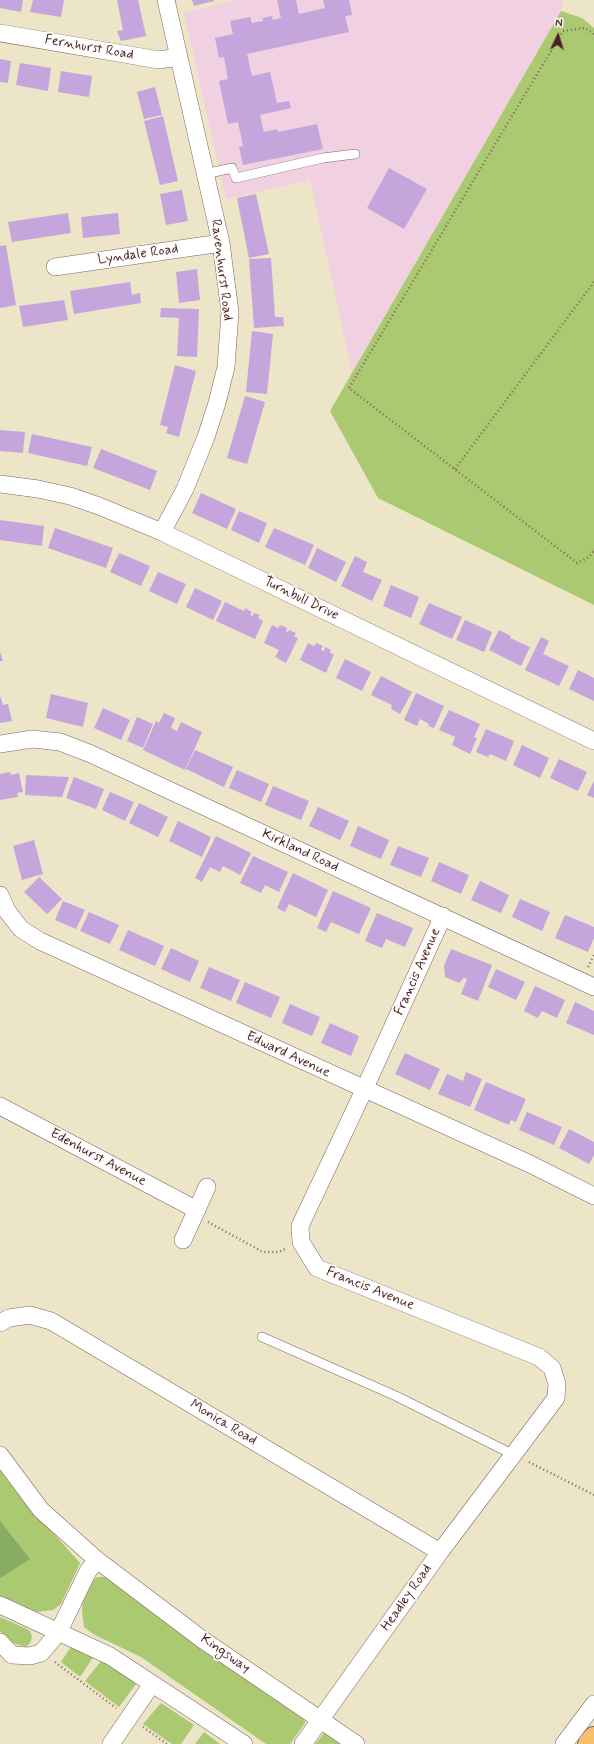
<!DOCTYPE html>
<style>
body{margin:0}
#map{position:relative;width:594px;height:1744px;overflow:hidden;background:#ece5c8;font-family:Mynerve,sans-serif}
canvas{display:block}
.north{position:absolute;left:538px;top:16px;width:40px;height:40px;-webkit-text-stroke:3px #fdfcf7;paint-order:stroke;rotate:4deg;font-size:11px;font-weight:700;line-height:16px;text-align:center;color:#4a1f2b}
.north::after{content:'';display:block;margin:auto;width:14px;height:18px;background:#4a1f2b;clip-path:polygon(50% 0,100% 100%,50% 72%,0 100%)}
</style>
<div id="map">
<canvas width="594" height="1744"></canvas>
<div class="north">N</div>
</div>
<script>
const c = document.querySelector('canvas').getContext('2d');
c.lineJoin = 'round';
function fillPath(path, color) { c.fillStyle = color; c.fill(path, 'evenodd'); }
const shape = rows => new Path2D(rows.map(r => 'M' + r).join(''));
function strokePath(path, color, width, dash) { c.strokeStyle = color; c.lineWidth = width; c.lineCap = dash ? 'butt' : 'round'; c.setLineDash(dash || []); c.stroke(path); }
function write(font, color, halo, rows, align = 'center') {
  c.font = font + ' Mynerve,sans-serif'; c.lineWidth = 3.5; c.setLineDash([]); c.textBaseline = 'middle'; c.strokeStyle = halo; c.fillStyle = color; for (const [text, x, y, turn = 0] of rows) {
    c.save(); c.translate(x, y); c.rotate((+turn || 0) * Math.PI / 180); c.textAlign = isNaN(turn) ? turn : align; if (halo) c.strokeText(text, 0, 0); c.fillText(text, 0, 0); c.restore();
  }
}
const built = shape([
 [237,0,564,0,561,11,352,372,310,180,226,199,184,13]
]);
const green = shape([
 [561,11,582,18,594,28,594,605,378,498,330,411],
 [0,1468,22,1498,80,1563,61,1604,53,1610,36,1612,0,1597],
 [98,1577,107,1577,305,1718,305,1723,290,1744,266,1744,141,1657,93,1634,84,1627,82,1611,83,1595,90,1581],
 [0,1617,25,1628,30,1631,32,1637,30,1643,26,1647,13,1643,0,1631],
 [71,1647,94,1656,80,1677,61,1662],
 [101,1661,119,1671,136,1684,119,1707,85,1681],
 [161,1703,194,1725,181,1744,172,1744,143,1724],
 [204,1732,220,1744,195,1744],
 [324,1733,328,1733,344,1744,315,1744]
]);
const forest = shape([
 [0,1521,30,1559,0,1578]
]);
const building = shape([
 [0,0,23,0,21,12,0,8],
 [33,0,64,0,61,17,30,12],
 [117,0,138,0,146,36,121,41,117,31,123,30],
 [192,0,214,0,214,1,194,6],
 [277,0,296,0,299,14,325,8,323,0,349,0,352,15,345,16,349,32,247,54,252,76,270,72,277,103,289,101,291,108,260,115,264,132,277,129,278,132,317,124,323,149,243,165,239,147,243,146,238,122,228,124,219,81,228,79,224,57,219,58,215,38,233,34,230,21,250,17,252,23,263,21,263,18,272,16,273,20,281,18],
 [0,59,11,61,8,83,0,82],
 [20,63,51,68,48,91,16,85],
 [61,71,92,76,89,97,58,92],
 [155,87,162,115,144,119,137,92],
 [163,116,178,181,160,185,144,121],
 [389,168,427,189,404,229,367,208],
 [182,190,188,221,166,225,160,194],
 [256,194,269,254,249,258,237,198],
 [68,213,71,233,12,242,8,222],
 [118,213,120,234,83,238,81,217],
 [6,245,16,305,0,308,0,246],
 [271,258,275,317,283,317,284,326,254,328,249,259],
 [197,269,200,300,179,303,176,272],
 [130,282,132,295,140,293,141,303,74,314,70,291],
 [64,300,68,320,23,327,19,306],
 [161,308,199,309,197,357,177,356,179,318,160,317],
 [252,331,273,334,267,394,246,392],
 [175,365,196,371,179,437,166,433,168,427,160,425],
 [245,396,265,402,247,464,227,458],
 [0,430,25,432,23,453,0,451],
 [32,434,92,447,87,466,28,453],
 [101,449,157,471,150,490,93,468],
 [201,493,236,509,227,529,192,513],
 [239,511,267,523,259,543,231,530],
 [0,520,44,526,42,546,0,540],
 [55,528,113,548,106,568,48,548],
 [274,528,314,545,305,565,265,547],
 [317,548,346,562,336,582,308,568],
 [119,553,150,566,141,586,110,572],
 [355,556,367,562,363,572,382,580,372,601,341,586],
 [158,572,186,584,177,604,149,591],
 [391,585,419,597,411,618,383,606],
 [195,588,222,601,213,620,186,607],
 [225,602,244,611,245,608,252,612,250,615,253,616,254,613,260,615,258,618,263,621,255,639,216,621],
 [429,603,462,617,452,639,419,624],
 [465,620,492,632,484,652,456,640],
 [272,625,278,628,280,625,287,628,286,631,288,633,289,630,296,633,294,636,298,638,286,663,275,657,279,650,264,643],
 [499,630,511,636,510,638,530,647,521,666,489,650],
 [541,637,549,641,543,654,569,666,559,686,525,670],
 [308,643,314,646,316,643,323,646,321,650,324,651,325,647,331,650,330,653,334,654,326,673,300,660],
 [0,652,3,661,0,661],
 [345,659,371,672,362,691,336,678],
 [578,670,594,678,594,701,569,689],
 [381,676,412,692,400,714,391,709,392,705,371,695],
 [416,693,444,706,434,728,428,726,429,724,420,719,417,726,404,720],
 [51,694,88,703,83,727,46,718],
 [0,696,3,705,8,704,12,721,0,723],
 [103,708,130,720,121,740,94,728],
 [449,710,480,724,474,737,477,738,470,754,452,745,455,737,439,730],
 [164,713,175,718,171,728,177,731,181,722,202,732,185,770,143,750,156,721,159,723],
 [137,717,153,724,143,748,127,741],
 [486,729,514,741,506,761,490,754,488,757,476,752],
 [522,745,549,758,540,778,513,765],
 [195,750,233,767,224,787,186,769],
 [559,759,587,772,578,791,550,778],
 [237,770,269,784,261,802,229,788],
 [10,772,11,775,19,773,23,792,17,793,18,797,0,800,0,774],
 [26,775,69,777,62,797,25,795],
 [74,777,104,789,96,809,66,798],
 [594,781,594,798,587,795],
 [273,786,309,801,301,820,265,805],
 [110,792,134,802,125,821,102,810],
 [139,803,168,817,158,837,129,823],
 [318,807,349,821,340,840,309,826],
 [178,821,211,837,202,857,169,841],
 [358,826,389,840,381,859,350,846],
 [216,836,251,853,240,875,223,866,220,872,210,867,202,882,195,878],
 [34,840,43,874,22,880,13,846],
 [398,846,429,858,421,877,390,865],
 [253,856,288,872,279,892,265,885,261,893,240,883],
 [439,862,469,875,461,894,431,881],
 [293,873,328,890,316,917,289,904,285,912,277,908],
 [39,877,62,899,47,914,24,892],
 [480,881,509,895,501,913,471,900],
 [333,891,371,908,359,934,331,922,326,932,317,928],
 [520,899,550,912,542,931,512,917],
 [63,901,85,910,76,929,55,920],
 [89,912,119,925,110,944,80,931],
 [377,913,413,928,405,947,386,939,382,948,365,941],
 [565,915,594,927,594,938,588,952,555,938],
 [128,930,164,946,155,966,119,950],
 [171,948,199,961,190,982,161,969],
 [451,949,492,965,478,1001,461,994,467,979,464,978,459,983,445,977,444,966],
 [209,967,240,980,231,1001,200,988],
 [496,969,525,982,516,1000,488,987],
 [245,982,280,997,271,1018,236,1003],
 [535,986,565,1000,557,1018,542,1011,538,1018,524,1011],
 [575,1002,594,1011,594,1035,566,1023],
 [290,1004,320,1017,312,1036,282,1023],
 [330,1023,359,1036,351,1056,321,1043],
 [405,1053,440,1069,430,1090,395,1074],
 [466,1072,482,1079,470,1107,438,1094,447,1074,463,1081],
 [486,1082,526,1099,516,1122,511,1120,509,1125,474,1110],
 [527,1112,562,1127,554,1145,519,1130],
 [569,1129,594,1142,594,1155,589,1164,559,1148]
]);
const path = shape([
 [594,34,585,28,563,31,349,388,577,563,589,557,594,550],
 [455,469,594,282],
 [588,967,594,955],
 [208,1222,263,1252,279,1252,287,1248],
 [529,1462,594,1495],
 [55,1662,116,1708],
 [143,1727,167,1744]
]);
const service = shape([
 [205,174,232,168,236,178,323,158,355,154],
 [262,1337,396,1396,512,1454]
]);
const minor = shape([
 [0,33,159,60,179,57],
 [55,267,221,243],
 [0,484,38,489,70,496,99,506,162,532,594,741],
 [162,532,185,489,206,437,217,403,226,367,230,312,221,243,166,0],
 [0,744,32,739,60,742,91,754,594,987],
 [0,895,7,911,21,929,40,941,530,1164,594,1196],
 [0,1106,197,1210],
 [183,1240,207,1187],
 [0,1323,9,1318,30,1315,51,1321,440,1552],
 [0,1455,41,1510,97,1560,203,1640,356,1744],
 [0,1605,110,1656,244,1744],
 [0,1642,12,1655,30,1656,41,1653,58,1633,88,1571,97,1560],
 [111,1744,152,1684],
 [303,1744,440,1552,556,1398,557,1384,552,1368,539,1357,317,1268,301,1242,300,1226,364,1090,443,916],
 [564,1744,594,1704]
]);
const primary = shape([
 [589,1744,594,1738]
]);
const streetNames = [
 ["Fernhurst Road",89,48,10],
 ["Lyndale Road",138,255,-8],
 ["Ravenhurst Road",221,270,83],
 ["Turnbull Drive",301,599,26],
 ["Kirkland Road",300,851,25],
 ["Francis Avenue",418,972,-66],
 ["Edward Avenue",288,1055,25],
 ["Edenhurst Avenue",98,1158,28],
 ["Francis Avenue",370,1289,22],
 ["Monica Road",223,1423,31],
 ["Headley Road",407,1598,-55],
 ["Kingsway",225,1654,35]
];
fillPath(built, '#f1d0e2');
fillPath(green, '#abc970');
fillPath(forest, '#88ad62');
fillPath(building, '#c4a6dd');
strokePath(service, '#836462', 10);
strokePath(minor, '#836462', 18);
strokePath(primary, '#836462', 24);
strokePath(path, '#836462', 2.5, [1, 3]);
strokePath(service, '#fff', 9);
strokePath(minor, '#fff', 17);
strokePath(primary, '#f7c06c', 22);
write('14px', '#4a1f2b', '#fdfcf7', streetNames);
</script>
